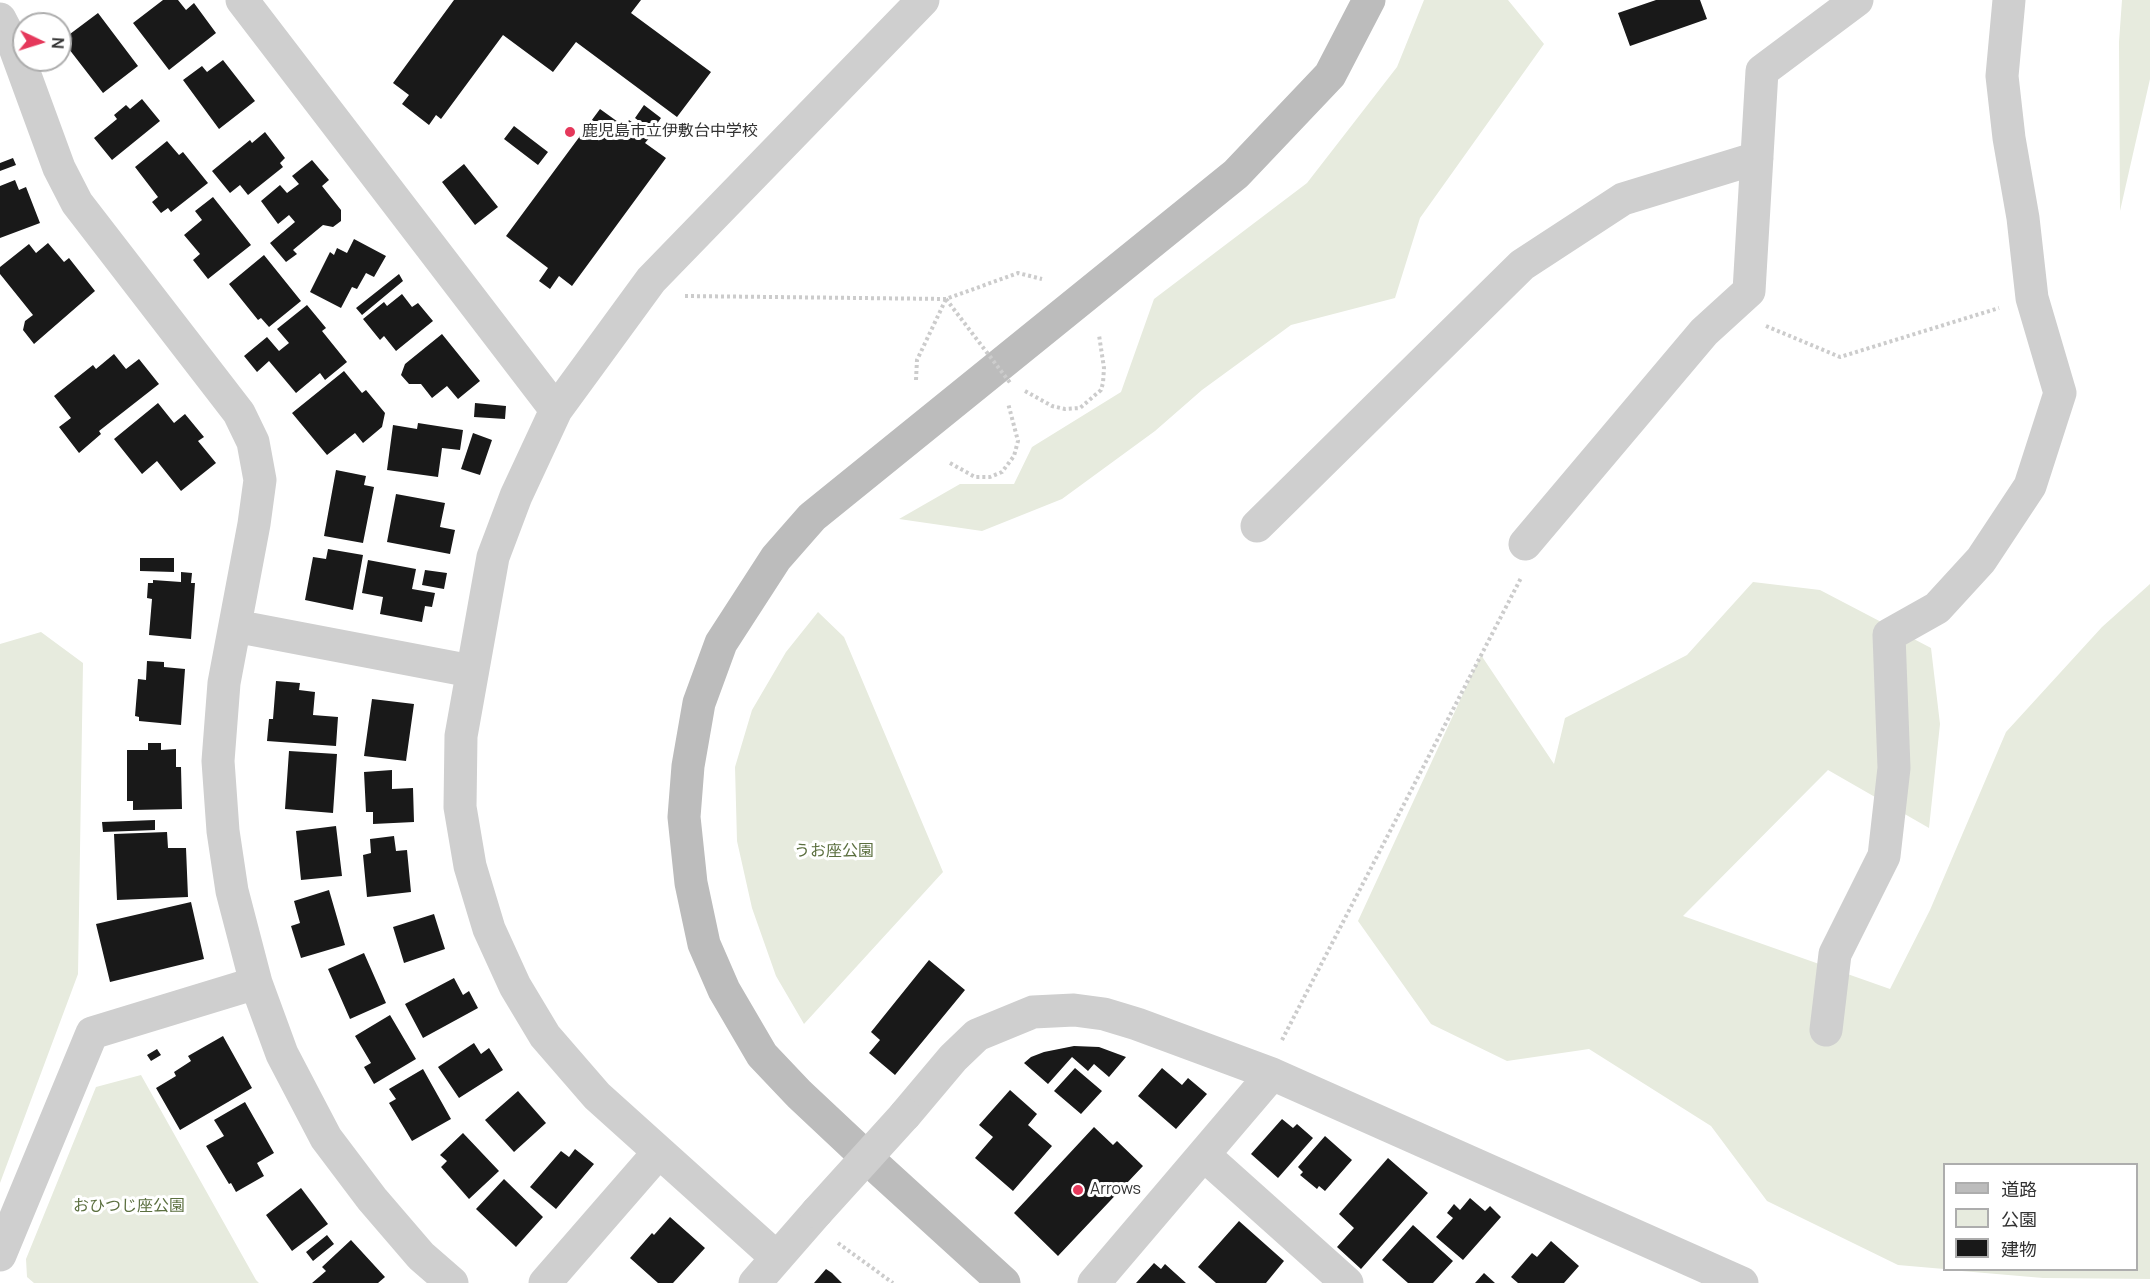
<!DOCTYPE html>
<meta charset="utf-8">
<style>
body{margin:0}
#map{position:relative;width:2150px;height:1283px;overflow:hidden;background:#fff;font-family:Manrope,"Noto Sans JP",sans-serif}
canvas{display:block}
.legend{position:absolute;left:1943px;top:1163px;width:195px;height:108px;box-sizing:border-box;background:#fff;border:2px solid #adadad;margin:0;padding:8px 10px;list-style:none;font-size:18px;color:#323232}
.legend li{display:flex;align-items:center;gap:12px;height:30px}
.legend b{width:30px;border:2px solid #adadad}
.north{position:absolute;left:12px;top:12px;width:60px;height:60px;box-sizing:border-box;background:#fff;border:2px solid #adadad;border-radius:50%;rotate:94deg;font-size:16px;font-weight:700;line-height:24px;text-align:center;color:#323232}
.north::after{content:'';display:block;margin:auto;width:21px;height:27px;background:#e5385b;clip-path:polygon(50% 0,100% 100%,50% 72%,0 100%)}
</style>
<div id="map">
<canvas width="2150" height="1283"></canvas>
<ul class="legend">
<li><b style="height:8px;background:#bcbcbc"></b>道路</li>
<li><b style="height:16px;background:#e7ebde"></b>公園</li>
<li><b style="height:16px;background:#191919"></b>建物</li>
</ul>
<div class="north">N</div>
</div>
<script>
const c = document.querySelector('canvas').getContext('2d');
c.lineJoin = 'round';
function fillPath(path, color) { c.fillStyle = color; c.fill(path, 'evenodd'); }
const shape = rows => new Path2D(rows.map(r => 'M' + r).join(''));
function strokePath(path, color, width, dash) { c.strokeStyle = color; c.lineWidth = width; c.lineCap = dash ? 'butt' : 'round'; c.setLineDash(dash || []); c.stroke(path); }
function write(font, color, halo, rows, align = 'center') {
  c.font = font + ' Manrope,"Noto Sans JP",sans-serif'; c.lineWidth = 6; c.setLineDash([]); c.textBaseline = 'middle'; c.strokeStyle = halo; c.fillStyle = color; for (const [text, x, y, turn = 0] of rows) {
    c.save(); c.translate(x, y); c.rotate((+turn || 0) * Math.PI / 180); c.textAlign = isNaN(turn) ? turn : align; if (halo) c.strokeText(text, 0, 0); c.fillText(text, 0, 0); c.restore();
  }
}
const green = shape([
 [1424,0,1508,0,1544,44,1420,218,1395,298,1291,325,1202,390,1155,431,1062,499,982,531,899,519,960,484,1014,484,1032,447,1121,392,1154,299,1307,183,1397,67],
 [2122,0,2150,0,2150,79,2120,211,2119,42],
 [1753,582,1820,590,1931,648,1940,724,1929,828,1828,770,1683,916,1890,989,1930,910,2006,732,2102,627,2150,584,2150,1279,2043,1278,1950,1270,2136,1270,2136,1164,1944,1164,1944,1269,1898,1265,1767,1201,1711,1126,1589,1049,1507,1061,1431,1024,1358,921,1481,655,1554,764,1565,718,1687,655],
 [818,612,844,637,943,872,804,1024,776,976,752,908,737,841,735,767,752,710,786,652],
 [41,632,83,663,78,974,0,1183,0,644],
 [141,1075,256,1280,259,1283,34,1283,27,1277,26,1259,96,1087]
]);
const building = shape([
 [163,0,178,0,186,10,194,3,216,33,169,70,133,23],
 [454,0,641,0,631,13,711,72,677,117,576,42,553,72,503,35,441,119,436,115,429,125,402,104,409,95,393,83],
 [1656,0,1700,0,1707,19,1630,46,1618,13],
 [98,13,138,66,103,93,62,40],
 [223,60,255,101,219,129,183,80,202,66,207,72],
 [142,99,160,121,112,160,94,138,117,119,114,115,126,105,130,109],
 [644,105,661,118,652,131,635,118],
 [600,109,625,127,629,120,651,136,645,143,666,158,572,286,559,276,550,289,539,281,548,268,506,236],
 [514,126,548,152,538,165,504,139],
 [265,132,285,158,280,163,283,167,248,195,240,185,230,193,212,171,250,140,252,143],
 [167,141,179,155,183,152,208,183,171,212,168,208,161,213,152,202,158,197,135,167],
 [13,158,16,165,0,171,0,163],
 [312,160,329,180,322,186,341,210,341,221,333,227,323,225,293,250,297,254,286,262,270,243,295,222,289,215,278,224,261,201,280,185,287,193,299,184,292,176],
 [464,164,498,207,475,225,442,182],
 [15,180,19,190,26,187,40,223,0,238,0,186],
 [213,197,251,245,208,279,193,260,200,254,184,235,202,220,195,211],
 [354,239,386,256,374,277,366,273,357,289,352,287,341,308,310,292,330,252,334,255,337,248,347,253],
 [48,243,64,262,69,258,95,291,34,344,23,330,25,321,33,315,0,274,0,267,29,244,36,253],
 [264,255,301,301,269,327,261,318,258,320,229,284],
 [399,274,403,281,362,315,356,308],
 [402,294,412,307,418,303,433,321,396,351,384,336,380,340,363,319,384,302,387,306],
 [307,305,326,328,322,331,347,362,325,380,320,373,296,393,269,361,257,372,244,356,267,337,279,351,289,343,277,329],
 [442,334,480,381,458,399,447,386,432,398,421,384,409,384,401,375,405,364],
 [114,354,126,369,139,359,159,384,99,431,101,434,79,453,59,427,71,418,54,396,93,365,96,369],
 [344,371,362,393,366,390,385,413,382,427,363,443,355,433,327,455,292,413],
 [158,403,174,423,185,414,204,437,198,441,216,463,181,491,157,461,142,474,114,439],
 [475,403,506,406,505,419,474,417],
 [418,423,463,430,460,450,442,448,438,477,387,470,393,425,417,429],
 [473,433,492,440,480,475,461,469],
 [336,470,366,476,364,485,374,487,363,543,324,536],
 [396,494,445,503,440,527,455,530,450,554,387,542],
 [328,549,363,555,353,610,305,600,313,557,326,559],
 [140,558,174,558,174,572,140,571],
 [368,560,416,569,412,589,435,593,432,607,425,606,422,622,380,614,383,597,362,593],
 [425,570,447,573,444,589,422,585],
 [181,572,192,573,191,583,195,583,191,639,149,635,152,599,147,598,148,583,153,583,153,580,181,582],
 [147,661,164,662,164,667,185,669,181,725,139,721,139,717,135,716,138,679,146,680],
 [276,681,300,683,299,690,315,692,313,715,338,717,336,746,267,741,269,719,273,719],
 [372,699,414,704,406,761,364,756],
 [148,743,161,743,161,750,176,749,176,767,181,767,182,809,133,810,133,801,127,801,127,750,148,750],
 [289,751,337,754,333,813,285,809],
 [392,770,392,789,413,788,414,822,373,824,373,812,366,812,364,772],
 [155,820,155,830,103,832,102,822],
 [336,826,342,876,301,880,296,831],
 [167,832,168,848,186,848,188,897,117,900,114,834],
 [394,836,396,851,407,850,411,892,367,897,363,855,371,853,370,839],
 [329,890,345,945,301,958,291,926,300,923,294,901],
 [191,902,204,959,110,982,96,924],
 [434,914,445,949,404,963,393,927],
 [364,953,386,1003,350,1019,328,969],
 [929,960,965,990,895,1075,869,1053,880,1040,871,1032],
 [454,978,463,995,469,991,478,1008,423,1038,405,1004],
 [390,1015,416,1059,374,1084,364,1067,371,1063,355,1036],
 [223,1036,252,1088,180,1130,156,1088,176,1076,174,1072,191,1061,188,1056],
 [474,1043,481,1054,489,1048,503,1070,459,1098,438,1067],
 [1074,1046,1099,1047,1126,1057,1109,1077,1094,1064,1088,1071,1072,1057,1048,1084,1024,1063,1031,1057,1044,1052],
 [157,1049,161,1055,151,1061,147,1055],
 [1075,1068,1102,1091,1081,1114,1054,1091],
 [1162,1068,1182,1085,1188,1078,1207,1094,1176,1129,1138,1096],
 [423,1069,451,1119,412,1141,389,1103,396,1099,389,1089],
 [1010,1090,1037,1114,1028,1125,1052,1146,1013,1191,975,1158,993,1137,979,1125],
 [518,1091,546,1123,514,1152,485,1120],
 [245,1102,274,1153,257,1163,264,1176,236,1192,231,1183,229,1184,206,1146,224,1136,214,1120],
 [1282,1119,1293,1128,1297,1124,1313,1138,1278,1178,1251,1154],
 [1094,1127,1113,1145,1117,1141,1143,1166,1058,1256,1014,1213],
 [463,1133,499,1171,469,1199,441,1167,447,1161,440,1155],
 [1325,1136,1352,1160,1325,1191,1319,1186,1317,1189,1300,1175,1303,1172,1298,1167],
 [575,1149,594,1164,556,1209,530,1187,561,1151,569,1157],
 [1388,1158,1428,1193,1361,1269,1337,1247,1354,1228,1339,1214],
 [504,1179,543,1217,516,1247,476,1209],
 [301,1188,328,1224,292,1251,266,1215],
 [1470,1198,1485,1211,1490,1206,1501,1217,1463,1260,1436,1237,1453,1218,1447,1213,1454,1204,1460,1210],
 [670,1217,705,1248,673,1283,658,1283,630,1258,652,1233,654,1235],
 [1239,1221,1284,1261,1266,1283,1216,1283,1198,1267],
 [1413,1225,1453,1261,1433,1283,1408,1283,1382,1260],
 [327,1235,334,1244,313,1261,306,1252],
 [351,1240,385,1277,378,1283,312,1283,326,1271,322,1267],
 [1551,1241,1579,1266,1564,1283,1518,1283,1511,1277,1532,1253,1537,1257],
 [1154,1263,1161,1269,1165,1264,1186,1283,1136,1283],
 [826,1269,832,1273,842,1283,814,1283],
 [1484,1273,1495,1283,1475,1283]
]);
const path = shape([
 [685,296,946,299,1018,273,1042,279],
 [1766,326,1840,357,1999,308],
 [916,380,917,360,946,299],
 [1025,391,1052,406,1065,409,1080,408,1101,390,1103,383,1104,368,1099,335],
 [950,463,975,477,990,477,1002,472,1014,456,1018,441,1008,403],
 [1282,1040,1521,578],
 [838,1243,893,1283]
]);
const street = shape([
 [242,0,556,410],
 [0,19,15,48,59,168,77,203,239,413,253,442,260,480,254,524,224,683,218,761,223,831,232,891,256,983,282,1054,326,1138,372,1199,421,1256,452,1283],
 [1257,526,1522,265,1623,199,1757,158],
 [1525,544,1704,332,1749,291,1762,71,1857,0],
 [235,626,471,671],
 [1826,1030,1835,954,1884,856,1894,768,1889,635,1937,608,1981,560,2030,486,2060,393,2032,298,2023,218,2009,138,2002,76,2009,0],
 [905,1115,953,1058,977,1035,1033,1012,1074,1010,1104,1014,1137,1024,1272,1074,1742,1283],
 [1204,1155,1347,1283],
 [0,1255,92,1033,256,983],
 [777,1258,597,1096,545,1036,515,986,489,929,470,866,460,807,461,736,493,557,516,496,556,410,651,280,923,0],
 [545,1283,659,1152],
 [755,1283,817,1212],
 [1094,1283,1272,1074]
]);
const secondary = shape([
 [1004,1283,880,1170,799,1094,762,1055,724,990,704,944,691,883,684,817,688,766,699,703,721,643,776,558,812,517,1236,174,1330,75,1369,0]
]);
const pathBridge = shape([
 [946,299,1011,384]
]);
const streetBridge = shape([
 [817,1212,905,1115]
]);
const markers = [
 [570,132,6,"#e5385b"],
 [1078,1190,6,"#e5385b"]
];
const poiNames = [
 ["鹿児島市立伊敷台中学校",582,132],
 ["Arrows",1090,1190]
];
const parkNames = [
 ["うお座公園",834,852],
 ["おひつじ座公園",129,1207]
];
fillPath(green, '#e7ebde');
fillPath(building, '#191919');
strokePath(path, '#ccc', 4, [3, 3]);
strokePath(street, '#cfcfcf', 33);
strokePath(secondary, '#bcbcbc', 33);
strokePath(pathBridge, '#ccc', 4, [3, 3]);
strokePath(streetBridge, '#cfcfcf', 33);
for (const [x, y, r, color] of markers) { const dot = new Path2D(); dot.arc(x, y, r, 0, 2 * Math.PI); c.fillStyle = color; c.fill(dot); strokePath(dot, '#fff', 2); }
write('16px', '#323232', '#fff', poiNames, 'left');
write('16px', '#5b6f3f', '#fff', parkNames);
</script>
